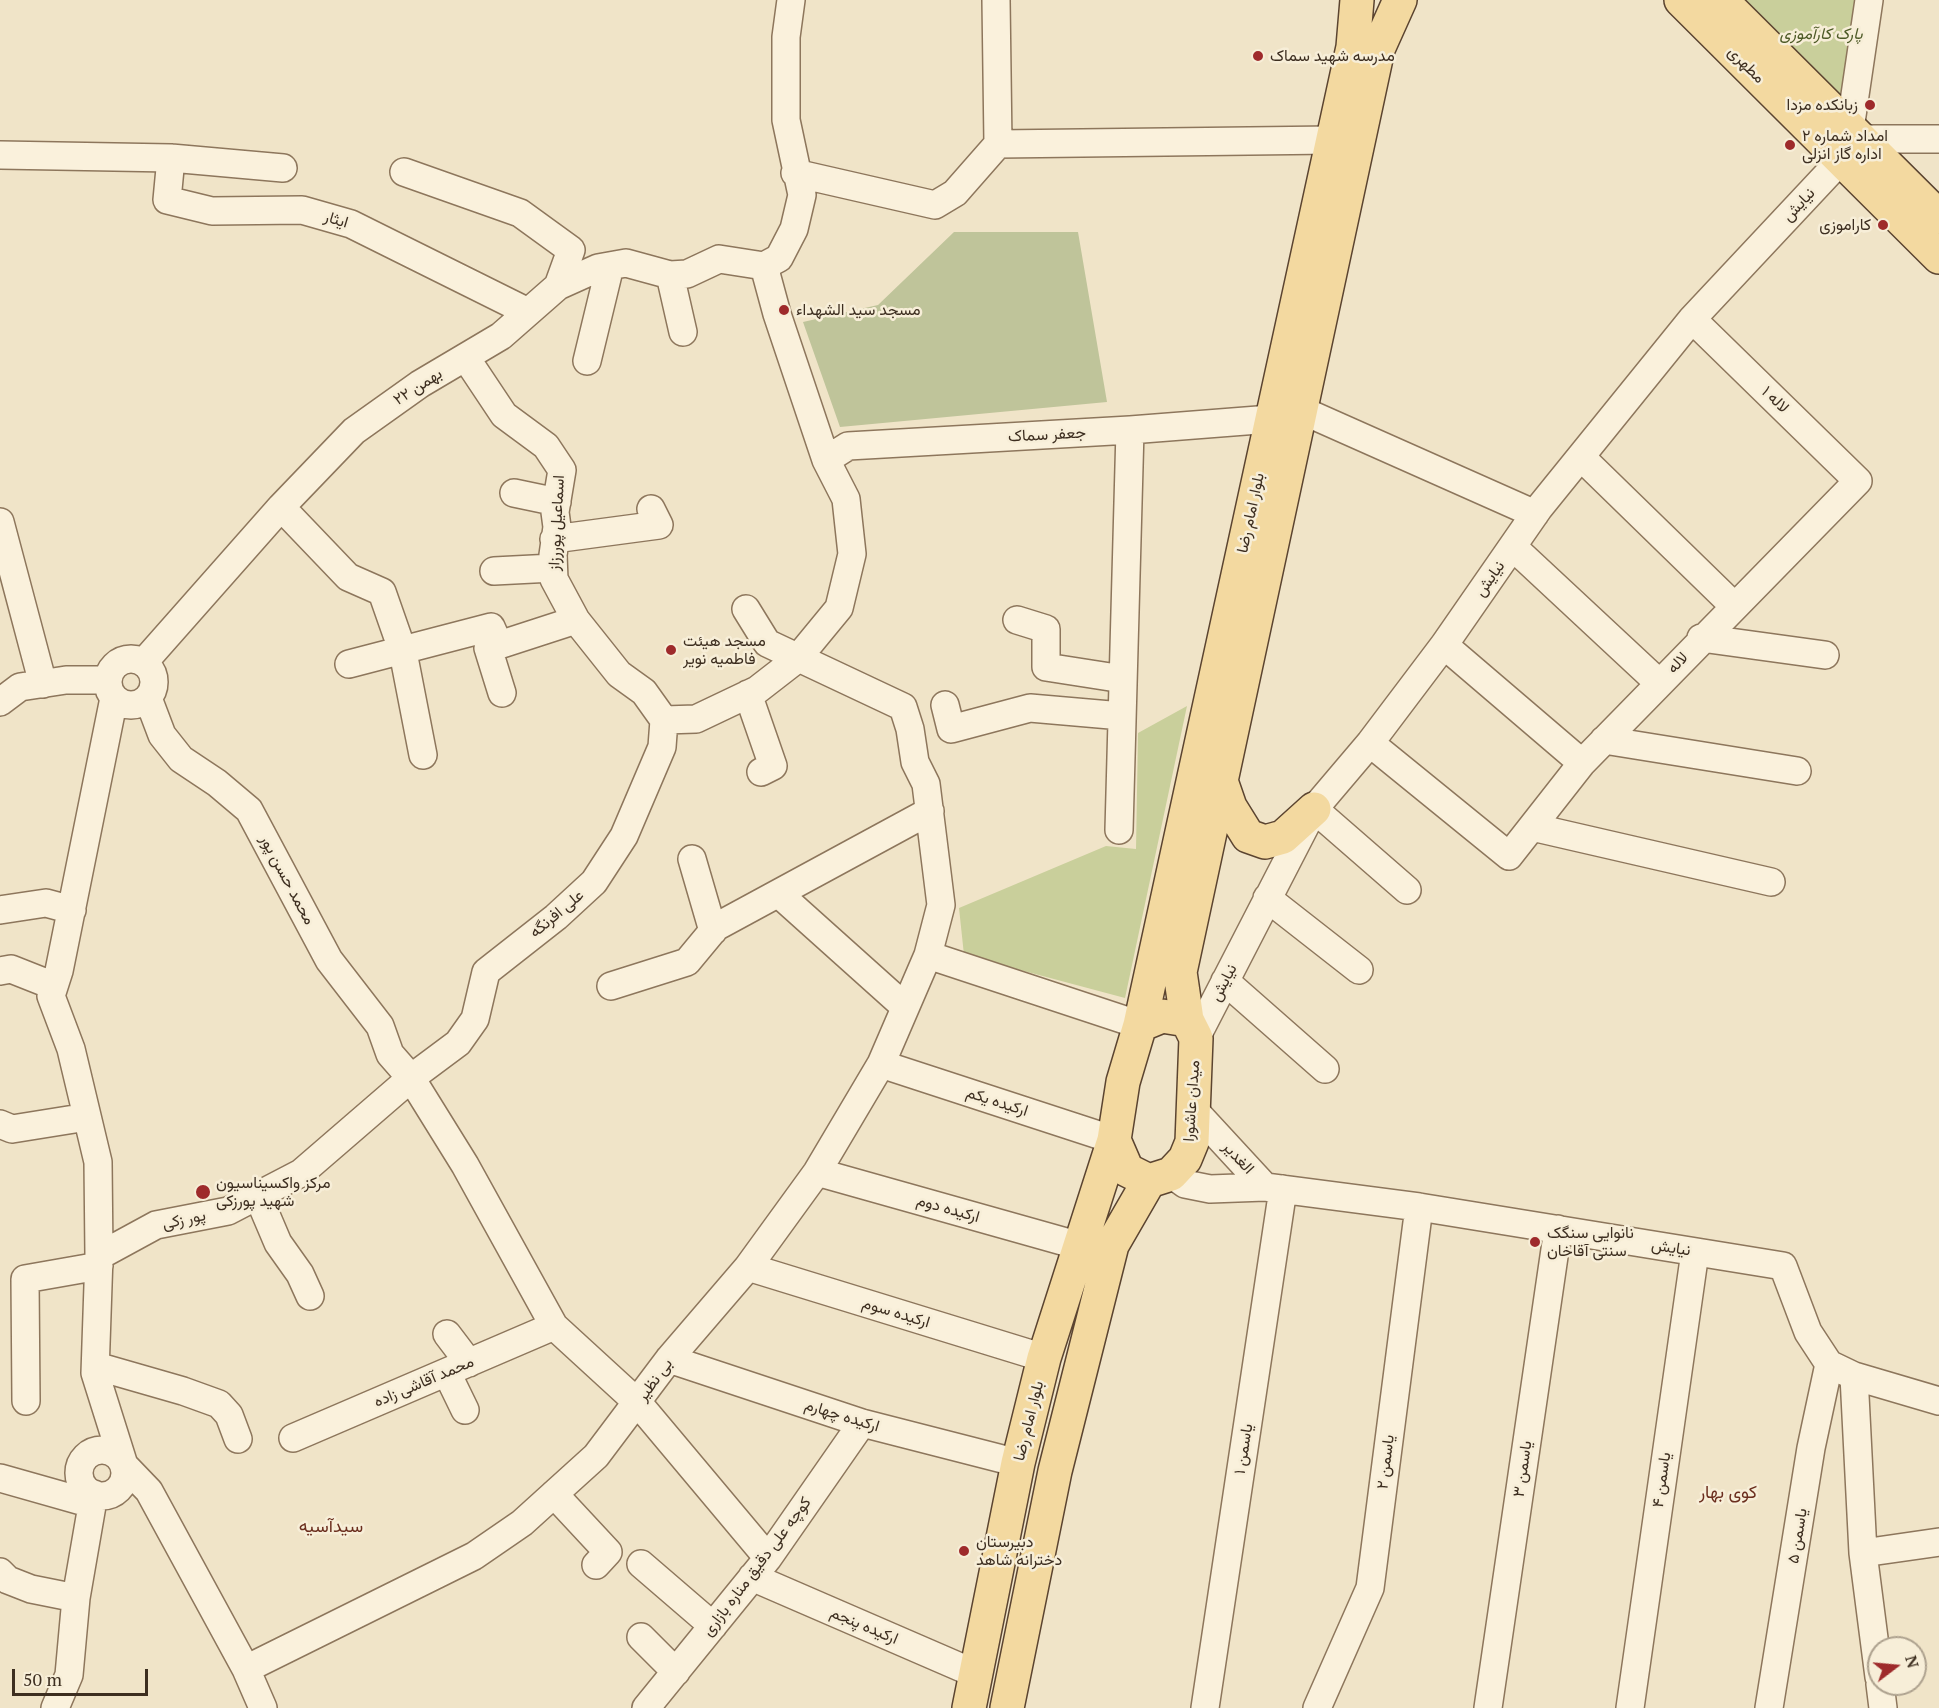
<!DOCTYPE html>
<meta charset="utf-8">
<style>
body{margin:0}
#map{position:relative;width:1939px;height:1708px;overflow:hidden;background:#f0e4c8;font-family:"PT Serif",serif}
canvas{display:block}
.north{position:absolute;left:1867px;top:1636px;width:60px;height:60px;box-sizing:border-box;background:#f7eed8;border:2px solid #ada18e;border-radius:50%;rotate:74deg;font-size:16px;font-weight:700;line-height:24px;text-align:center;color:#3d2e20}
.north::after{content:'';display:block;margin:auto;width:21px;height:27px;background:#9e2a2b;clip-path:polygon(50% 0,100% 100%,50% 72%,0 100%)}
.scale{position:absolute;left:12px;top:1669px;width:136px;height:27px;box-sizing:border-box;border:3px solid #3d2e20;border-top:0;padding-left:8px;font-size:18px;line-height:21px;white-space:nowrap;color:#3d2e20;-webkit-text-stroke:4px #f7eed8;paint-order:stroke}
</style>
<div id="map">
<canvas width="1939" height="1708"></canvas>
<div class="north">N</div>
<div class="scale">50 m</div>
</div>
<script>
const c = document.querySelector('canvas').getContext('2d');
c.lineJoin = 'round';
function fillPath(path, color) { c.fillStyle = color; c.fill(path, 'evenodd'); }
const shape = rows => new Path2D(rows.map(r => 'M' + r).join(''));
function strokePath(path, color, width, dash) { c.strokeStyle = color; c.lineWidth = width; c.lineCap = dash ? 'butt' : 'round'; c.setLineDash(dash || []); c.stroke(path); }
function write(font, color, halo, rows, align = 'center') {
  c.font = font + ' "PT Serif",Vazirmatn,serif'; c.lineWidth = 5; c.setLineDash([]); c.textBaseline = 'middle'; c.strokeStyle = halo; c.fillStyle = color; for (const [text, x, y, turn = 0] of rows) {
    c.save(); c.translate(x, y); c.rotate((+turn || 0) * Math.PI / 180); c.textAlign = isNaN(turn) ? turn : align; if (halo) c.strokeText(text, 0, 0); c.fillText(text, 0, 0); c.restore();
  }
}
const green = shape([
 [1736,0,1861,0,1844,106],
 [1187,706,1125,998,964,955,959,908,1106,846,1136,849,1138,733]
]);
const cemetery = shape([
 [954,232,1078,232,1107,402,840,427,803,322,878,305]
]);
const minor = shape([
 [996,0,998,144,1333,140],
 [1850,129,1869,0],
 [1861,139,1939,139],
 [0,155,171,158,283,168],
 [171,158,167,200,212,211,302,210,351,224,528,312],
 [404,172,520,213,571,250,558,286],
 [795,173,935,205,955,193,998,144],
 [670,275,683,332],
 [466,358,504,415,546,446,562,470,555,512,557,527,553,555,554,579,576,620,619,674,644,692,664,720],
 [587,361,610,266],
 [1301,410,1535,514],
 [1581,457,1734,606],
 [826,460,848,446,1130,430,1271,419],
 [514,493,557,502],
 [281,507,348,577,382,592,403,652,423,755],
 [0,522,43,684],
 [554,539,659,525,651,509],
 [1513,547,1659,683],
 [494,571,553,568],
 [1017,620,1046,629,1046,667,1123,679],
 [1701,638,1825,655],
 [499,645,488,648,502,693],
 [1444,645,1582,763],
 '108 682a23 23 0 1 1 46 0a23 23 0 1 1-46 0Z',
 [144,662,281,507,354,431,420,384,501,336,558,286,598,268,626,263,670,275,687,274,719,259,764,266],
 [349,664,491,627,499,645,576,620],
 [748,694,773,766,761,772],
 [114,698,59,971,51,996,71,1049,98,1162,99,1256,95,1373,124,1465,149,1491,246,1669,263,1708],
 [148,698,162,735,181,759,217,783,249,810,329,960,380,1026,390,1054,411,1078,465,1165,554,1326,638,1403,768,1558],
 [0,702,20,687,66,680,108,680],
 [945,705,951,729,1030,708,1122,716],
 [664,720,696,719,757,690,797,659,839,608,852,554,846,499,826,460,777,314,764,266,779,258,794,229,802,195,786,120,786,37,791,0],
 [1604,740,1797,771],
 [1370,743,1509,856,1582,763,1858,481,1692,319],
 [1314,809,1407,890],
 [1532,827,1771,882],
 [1119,830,1130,430],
 [692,859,713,931],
 [779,894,905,1007],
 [1267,898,1359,970],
 [0,910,46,903,72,910],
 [928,955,1140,1025],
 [0,971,11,969,54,986],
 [1225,981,1325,1069],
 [611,986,687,962,716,927,930,811],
 [1196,1038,1314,809,1370,743,1444,645,1539,508,1692,319,1841,160],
 [881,1064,1114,1140],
 [1193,1109,1265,1187],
 [0,1124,12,1129,87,1117],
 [817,1172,1080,1246],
 [1171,1174,1185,1184,1210,1189,1265,1187,1419,1207,1783,1266,1808,1332,1829,1364,1854,1376,1939,1401],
 [258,1196,278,1243,300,1274,310,1296],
 [99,1256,156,1225,228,1211,301,1173,411,1078,458,1043,475,1019,486,972,556,917,594,882,624,836,662,747,664,720],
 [748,1267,1044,1358],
 [447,1334,469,1363],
 [669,1359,862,1423,1018,1463],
 [96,1366,183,1391,219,1404,229,1415,238,1439],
 [447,1373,465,1410],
 [1854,1376,1863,1553,1879,1677],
 [26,1401,25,1279,99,1266],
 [293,1438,554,1326],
 '79 1473a23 23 0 1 1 46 0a23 23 0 1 1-46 0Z',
 [0,1478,92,1504],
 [554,1494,608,1552,596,1565],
 [1863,1553,1939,1542],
 [641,1564,713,1626],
 [0,1572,8,1580,31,1589,76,1598],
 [752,1577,976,1674],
 [641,1637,676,1672],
 [246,1669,474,1556,522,1523,596,1456,669,1359,748,1267,817,1172,881,1064,928,955,941,905,926,784,915,762,910,729,903,707,767,643,746,609],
 [1880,1684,1883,1708],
 [55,1708,69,1675,76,1598,94,1494],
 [646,1708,768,1558,862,1423],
 [1205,1708,1283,1189],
 [1317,1708,1370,1588,1419,1207],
 [1488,1708,1558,1229],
 [1630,1708,1695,1252],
 [1769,1708,1811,1448,1829,1364]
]);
const major = shape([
 [1681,0,1939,257],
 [1721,0,1939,217],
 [1221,781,1230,807,1248,836,1265,842,1283,837,1314,809],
 [1187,1020,1180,972,1378,49,1400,0],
 [1140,1025,1162,1016,1187,1020,1196,1038,1192,1142,1185,1159,1171,1174,1149,1181,1127,1170,1114,1140,1123,1082,1140,1025,1353,47,1357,0],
 [969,1708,1018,1463,1044,1358,1114,1140],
 [1007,1708,1055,1471,1112,1245,1149,1181]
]);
const markers = [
 [1258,56,6,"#9e2a2b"],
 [1870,105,6,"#9e2a2b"],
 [1790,145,6,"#9e2a2b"],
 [1883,225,6,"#9e2a2b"],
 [784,310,6,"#9e2a2b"],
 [671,650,6,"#9e2a2b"],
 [203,1192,8,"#9e2a2b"],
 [1535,1242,6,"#9e2a2b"],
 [964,1551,6,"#9e2a2b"]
];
const parkNames = [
 ["پارک کارآموزی",1821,34]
];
const poiNames = [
 ["مدرسه شهید سماک",1270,56],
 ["زبانکده مزدا",1858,105,"right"],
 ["امداد شماره ۲",1802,136],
 ["اداره گاز انزلی",1802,154],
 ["کاراموزی",1871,225,"right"],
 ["مسجد سید الشهداء",796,310],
 ["مسجد هیئت",683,641],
 ["فاطمیه نویر",683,659],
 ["مرکز واکسیناسیون",216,1183],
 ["شهید پورزکی",216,1201],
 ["نانوایی سنگک",1547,1233],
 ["سنتی آقاخان",1547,1251],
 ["دبیرستان",976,1542],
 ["دخترانه شاهد",976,1560]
];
const streetNames = [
 ["مطهری",1746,65,45],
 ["نیایش",1799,205,-47],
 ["ایثار",336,220,17],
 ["۲۲ بهمن",418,387,-33],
 ["لاله ۱",1775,400,44],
 ["جعفر سماک",1047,435,-3],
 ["بلوار امام رضا",1251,513,-78],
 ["اسماعیل پوررزاز",557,523,-87],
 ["نیایش",1490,579,-55],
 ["لاله",1678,663,-47],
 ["محمد حسن پور",287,880,62],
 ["علی افرنگه",557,914,-40],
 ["نیایش",1224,983,-63],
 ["میدان عاشورا",1192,1101,-86],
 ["ارکیده یکم",997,1102,18],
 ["الغدیر",1238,1158,47],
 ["ارکیده دوم",948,1209,16],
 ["پور زکی",184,1220,-12],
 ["نیایش",1671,1248,9],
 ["ارکیده سوم",896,1313,17],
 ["بی نظیر",655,1380,-54],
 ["محمد آقاشی زاده",424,1382,-23],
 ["ارکیده چهارم",842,1416,17],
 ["بلوار امام رضا",1029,1421,-76],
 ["یاسمن ۱",1244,1449,-81],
 ["یاسمن ۲",1386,1462,-83],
 ["یاسمن ۳",1523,1469,-82],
 ["یاسمن ۴",1662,1480,-82],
 ["یاسمن ۵",1798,1536,-81],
 ["کوچه علی دقیق مناره بازاری",757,1567,-53],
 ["ارکیده پنجم",864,1626,23]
];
const neighbourhoodNames = [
 ["کوی بهار",1728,1493],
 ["سیدآسیه",331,1527]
];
fillPath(green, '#c9cf9b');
fillPath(cemetery, '#bfc49a');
strokePath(minor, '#8d765c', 30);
strokePath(major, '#5b4430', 36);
strokePath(minor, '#faf1dc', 27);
strokePath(major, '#f3d9a0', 33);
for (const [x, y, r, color] of markers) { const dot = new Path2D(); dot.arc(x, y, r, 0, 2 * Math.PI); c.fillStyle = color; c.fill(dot); strokePath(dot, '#f7eed8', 2); }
write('italic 16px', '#4d5a26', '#f7eed8', parkNames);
write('16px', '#3d2e20', '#f7eed8', poiNames, 'left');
write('16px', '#3d2e20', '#f7eed8', streetNames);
write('18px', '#6b2e1e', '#f7eed8', neighbourhoodNames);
</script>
